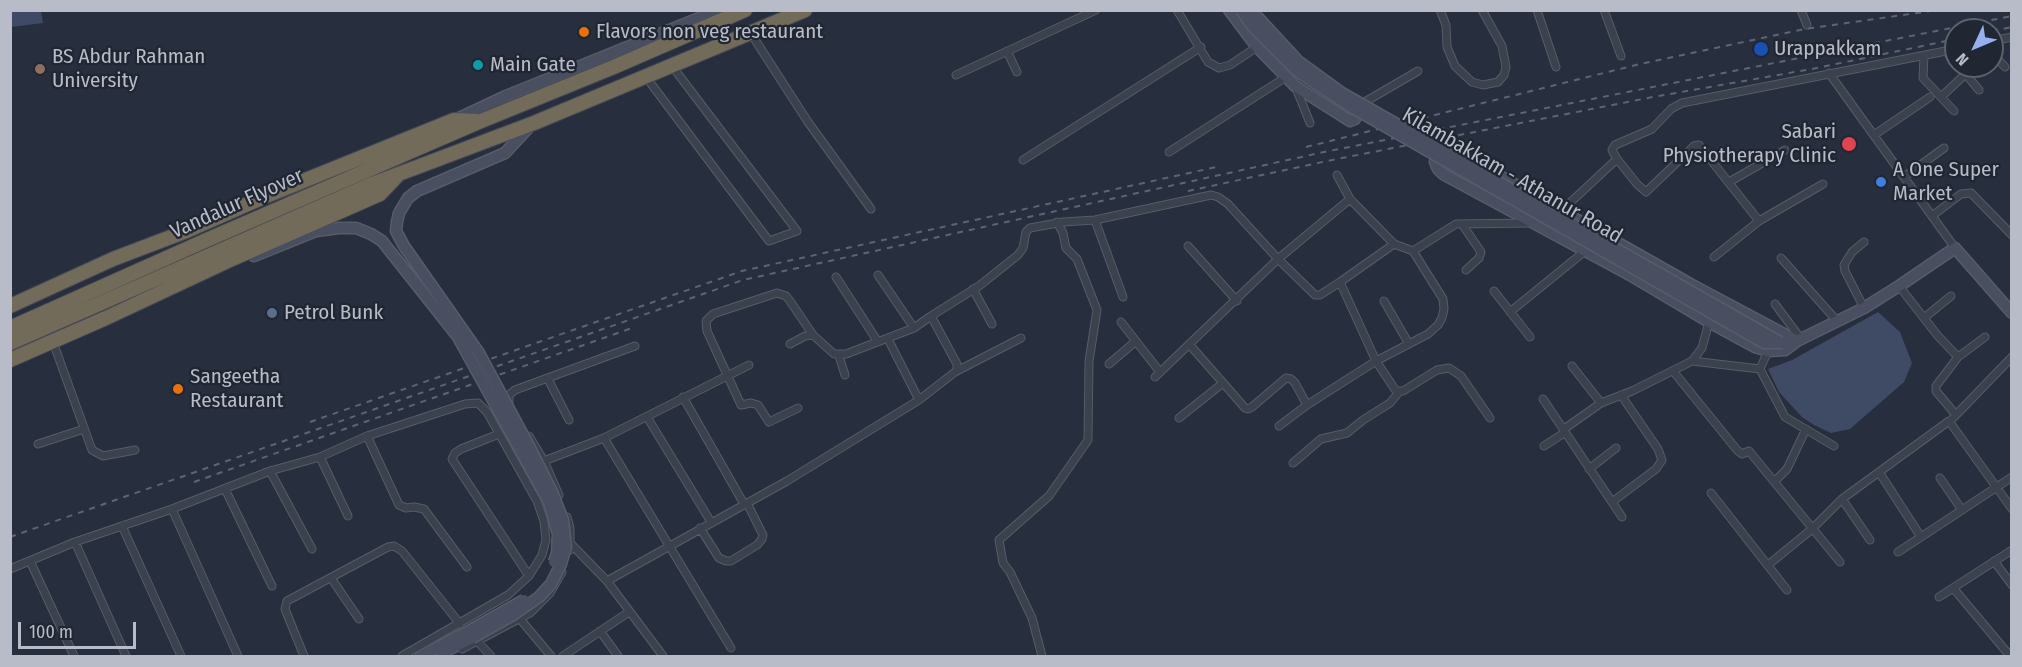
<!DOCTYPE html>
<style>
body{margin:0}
#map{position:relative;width:2022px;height:667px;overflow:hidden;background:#272e3d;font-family:"Fira Sans Condensed",sans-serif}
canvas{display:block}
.frame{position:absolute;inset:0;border:12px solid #b7bcc8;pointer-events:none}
.north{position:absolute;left:1944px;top:18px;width:60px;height:60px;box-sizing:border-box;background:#202632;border:2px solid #5c626e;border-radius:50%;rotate:226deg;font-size:16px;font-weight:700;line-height:24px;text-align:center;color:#b7bcc8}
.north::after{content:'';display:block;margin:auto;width:21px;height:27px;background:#96afee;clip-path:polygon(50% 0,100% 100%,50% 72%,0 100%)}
.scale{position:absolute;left:18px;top:622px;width:118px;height:27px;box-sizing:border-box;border:3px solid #b7bcc8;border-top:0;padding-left:8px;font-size:18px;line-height:21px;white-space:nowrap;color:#b7bcc8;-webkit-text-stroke:4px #202632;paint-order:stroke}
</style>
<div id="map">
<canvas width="2022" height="667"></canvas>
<div class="frame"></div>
<div class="north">N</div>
<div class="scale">100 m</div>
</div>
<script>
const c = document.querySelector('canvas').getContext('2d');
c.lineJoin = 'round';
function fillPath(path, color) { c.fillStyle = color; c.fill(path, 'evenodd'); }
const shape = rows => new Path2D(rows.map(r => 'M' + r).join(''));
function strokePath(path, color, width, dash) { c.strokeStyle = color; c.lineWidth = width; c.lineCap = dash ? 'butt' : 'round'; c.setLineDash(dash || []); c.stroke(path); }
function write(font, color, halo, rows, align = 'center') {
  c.font = font + ' "Fira Sans Condensed",sans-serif'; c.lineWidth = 4.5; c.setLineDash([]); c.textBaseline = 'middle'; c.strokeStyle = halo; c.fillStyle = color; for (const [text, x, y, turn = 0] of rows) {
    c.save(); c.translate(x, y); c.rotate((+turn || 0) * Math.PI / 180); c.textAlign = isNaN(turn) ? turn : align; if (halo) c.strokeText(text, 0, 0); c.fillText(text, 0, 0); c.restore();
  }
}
const water = shape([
 [10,11,41,11,43,23,11,27],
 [1878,312,1900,332,1912,363,1904,382,1850,429,1831,433,1814,425,1802,417,1779,392,1768,369,1792,360]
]);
const street = shape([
 [1177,10,1208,62,1219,68,1230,65,1257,47],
 [1440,10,1446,25,1447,47,1455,66,1472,82,1483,85,1498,82,1504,75,1506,67,1502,46,1482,10],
 [1537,10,1556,67],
 [1604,10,1621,56],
 [1801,10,1807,25],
 [750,32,808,122,871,209],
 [1992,41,2012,37],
 [1007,51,1017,72],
 [1946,51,1956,63],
 [1992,53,2005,67],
 [1924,56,1923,78,1954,111],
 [1959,66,1979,90],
 [1829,73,1955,248],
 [956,75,1096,10],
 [646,77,769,241,797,231,672,66],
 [1296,88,1310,123],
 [1941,97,1974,66],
 [1363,103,1418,71],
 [1874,135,1930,97],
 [1169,152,1286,77],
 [1617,159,1637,184,1646,192,1694,146,1699,145,1759,221],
 [1023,160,1201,47],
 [1337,175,1350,199,1394,244,1413,251,1456,224,1530,223],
 [1904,177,1944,148],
 [1729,182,1785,150],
 [1560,212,1617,159,1612,150,1615,145,1652,129,1671,109,1682,103,1956,49],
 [1932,216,1961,194,1971,193,2012,235],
 [1095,220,1123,297],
 [1462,224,1481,252,1479,258,1466,270],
 [1864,242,1852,252,1844,265,1845,271,1864,308],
 [1188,246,1237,301],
 [1714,257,1759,221,1823,184],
 [1781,258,1837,321],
 [878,275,914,328],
 [836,277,878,342],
 [1340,282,1376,361,1396,391,1403,391,1437,370,1449,368,1461,376,1490,418],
 [1899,286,1938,336,1958,357],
 [973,289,992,324],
 [1494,291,1530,337],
 [1384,301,1409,344],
 [1775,304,1801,339],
 [1510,312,1585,251],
 [1924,318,1951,296],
 [1121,322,1160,372],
 [888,339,919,400],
 [53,342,92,450,103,456,135,450],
 [790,344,805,336,813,335,834,354,846,354,914,328,931,316],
 [1189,344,1245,408,1248,409,1252,407,1286,378,1291,379,1295,383,1307,405],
 [1768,351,1760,369,1785,417,1834,446],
 [839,356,845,375],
 [1692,361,1760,369],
 [1109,364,1136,341],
 [1572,366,1601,403],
 [1673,371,1737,450,1742,454,1749,451,1840,562],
 [955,372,1021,338],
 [1155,377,1278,259,1350,199],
 [548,379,569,420],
 [683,397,744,504],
 [1543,399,1622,517],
 [509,403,509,395,515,390,635,346],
 [798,408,769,422,758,405,751,403,741,405,707,331,706,321,713,314,777,293,786,296,790,301,813,335],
 [1956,415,1936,391,1936,386,1958,357,1985,337],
 [647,417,711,522],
 [1179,418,1223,383],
 [1953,418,2012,357],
 [1279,426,1307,405,1376,361,1428,334,1438,325,1442,318,1444,309,1443,299,1413,251],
 [1564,429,1601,403,1632,391,1692,361,1702,348,1709,322],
 [499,434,461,449,455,453,452,459,529,576],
 [367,436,399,505,406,508,414,507,424,509,467,567],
 [529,436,544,461,559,495],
 [604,438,731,648],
 [38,444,84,429],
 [1544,446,1564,433],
 [320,457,348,516],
 [544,461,604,438,749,365],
 [1293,463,1321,439,1347,433,1363,420,1390,403,1399,392],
 [1589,469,1616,448],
 [270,471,312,549],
 [1879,472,1921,537,2012,477],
 [1940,478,1962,510],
 [1775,481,1787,469,1806,429],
 [225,489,272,586],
 [1711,493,1787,590],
 [1842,499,1870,540],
 [1612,502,1656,469,1662,460,1658,449,1621,395],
 [172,509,238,656],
 [567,517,570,528,570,550],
 [122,526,181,656],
 [700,528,719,558,726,561,731,561,757,545,762,539,763,535,747,503],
 [75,542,126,656],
 [571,544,607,581,663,656],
 [1898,552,1921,537],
 [30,561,74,656],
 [1994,561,2012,585],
 [1768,565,1812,529,1842,499,1949,421,2012,509],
 [10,569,75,542,172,509,270,471,320,457,367,436,465,404,478,403,487,412,537,501,544,521,546,540,542,555,529,576,508,595,402,656],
 [331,578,359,619],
 [607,581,787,481,919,400,955,372,957,370,957,364,931,316,979,286,1018,255,1023,248,1026,232,1030,228,1063,222,1095,220,1211,195,1218,197,1228,204,1278,259,1315,295,1320,295,1340,282,1394,244],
 [1954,589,2010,656],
 [1939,597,2012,550],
 [520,619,551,656],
 [600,631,618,656],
 [478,642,491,656],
 [462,649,530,613,550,593,562,572],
 [304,656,285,609,287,601,388,547,394,546,402,551,460,624],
 [563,656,629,612],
 [1042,656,1032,618,1010,572,1003,563,999,540,1049,496,1088,440,1089,361,1097,310,1077,259,1066,248,1063,233,1057,222]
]);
const secondary = shape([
 [1229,10,1257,47,1295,86,1350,121,1355,119,1362,106],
 [455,120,506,96,719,10],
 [1448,151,1454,152,1491,171,1692,285,1797,341,1785,350,1768,351,1755,347,1709,322,1630,275,1443,174,1438,169,1435,162,1437,157,1448,151],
 [505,153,531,125],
 [254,256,316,231,339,228,356,228,371,234,382,241],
 [1790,342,1797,341,1864,308,1899,286,1955,248,2012,313],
 [442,653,472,638],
 [421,656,467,632]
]);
const highway = shape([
 [10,306,113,259,184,232,266,196,454,120,476,121],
 [10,328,209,239,481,121,616,66,745,10],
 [10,343,372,184,534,123,805,10],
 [10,360,106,318,232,259,380,194,397,176]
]);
const rail = shape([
 [1992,31,2012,27],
 [1306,147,1640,64,1805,29,1938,10],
 [1188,191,1327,161,1653,97,1812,69,1956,39],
 [310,422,742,271,1221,166],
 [194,482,635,327],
 [10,537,743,280,1324,152,2012,16]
]);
const secondaryBridge = shape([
 [1241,10,1253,27,1297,71,1353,108,1764,343,1783,343],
 [1251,10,1298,61,1342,93,1780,342],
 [382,241,458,337,549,502,558,534,557,553,554,562],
 [467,632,524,600],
 [472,638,513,615,539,597,551,584,561,564,566,547,563,520,553,494,529,446,479,353,404,246,396,231,397,222,399,213,408,198,417,191,505,153]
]);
const markers = [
 [584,32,6,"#e8710a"],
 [1761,49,8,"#1a4fb4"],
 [478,65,6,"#0f9aa8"],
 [40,69,6,"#8d6e63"],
 [1849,144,8,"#e0444e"],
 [1881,182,6,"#3f7fe0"],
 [272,313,6,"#5c6f8a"],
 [178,389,6,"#e8710a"]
];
const poiNames = [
 ["Flavors non veg restaurant",596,32],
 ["Urappakkam",1774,49],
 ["BS Abdur Rahman",52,57],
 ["University",52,81],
 ["Main Gate",490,65],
 ["Sabari",1836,132,"right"],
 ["Physiotherapy Clinic",1836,156,"right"],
 ["A One Super",1893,170],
 ["Market",1893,194],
 ["Petrol Bunk",284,313],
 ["Sangeetha",190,377],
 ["Restaurant",190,401]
];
const streetNames = [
 ["Kilambakkam - Athanur Road",1512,176,30],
 ["Vandalur Flyover",237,204,-24]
];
fillPath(water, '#3f4b64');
strokePath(street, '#565c68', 9);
strokePath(secondary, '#565c68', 13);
strokePath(highway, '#434955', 16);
strokePath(street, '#3b414d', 7);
strokePath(secondary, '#494f60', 10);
strokePath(highway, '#726b59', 14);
strokePath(rail, '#5d6474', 2, [6, 6]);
strokePath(secondaryBridge, '#565c68', 13, []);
strokePath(secondaryBridge, '#494f60', 10);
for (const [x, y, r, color] of markers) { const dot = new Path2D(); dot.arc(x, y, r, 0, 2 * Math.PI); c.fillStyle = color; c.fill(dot); strokePath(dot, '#202632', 2); }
write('21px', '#b7bcc8', '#202632', poiNames, 'left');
write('21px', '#b7bcc8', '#202632', streetNames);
</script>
